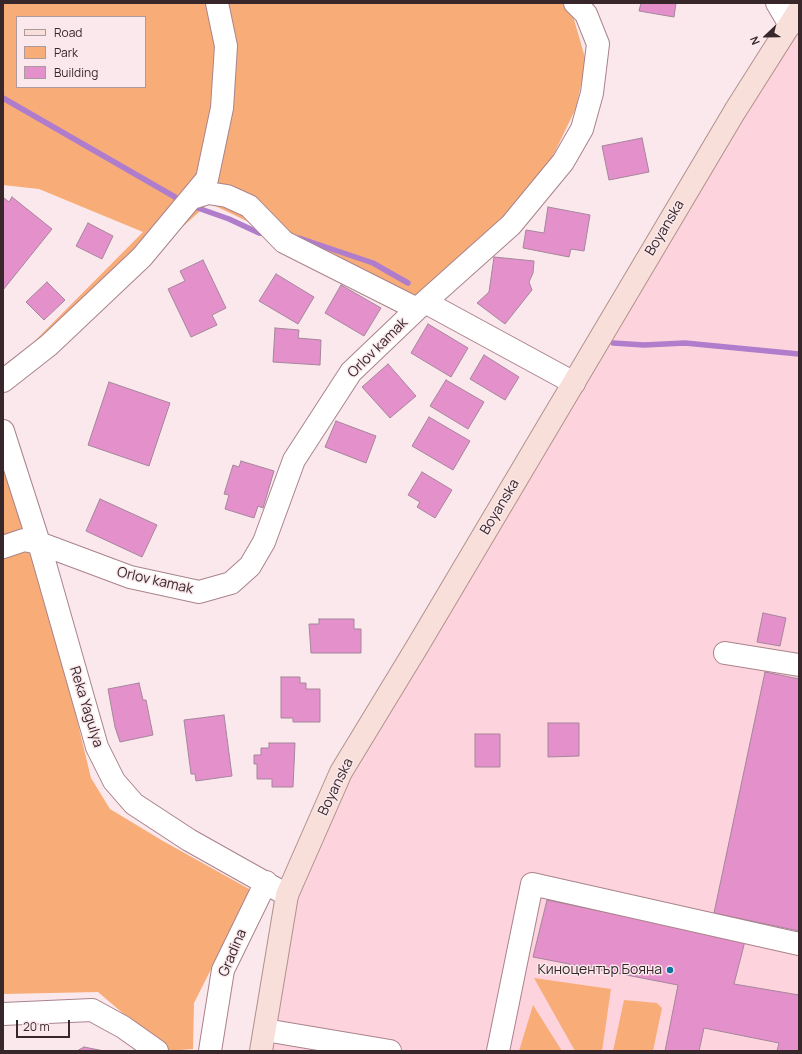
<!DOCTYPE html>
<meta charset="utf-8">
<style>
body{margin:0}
#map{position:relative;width:802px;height:1054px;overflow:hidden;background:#fae8ec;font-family:Manrope,sans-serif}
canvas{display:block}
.frame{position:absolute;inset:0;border:4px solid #37272a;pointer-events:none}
.legend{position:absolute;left:16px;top:16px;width:130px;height:72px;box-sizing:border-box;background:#fae8ec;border:1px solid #ac9b9e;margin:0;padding:5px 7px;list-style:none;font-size:12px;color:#37272a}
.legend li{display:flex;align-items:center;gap:8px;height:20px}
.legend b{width:20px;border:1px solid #ac9b9e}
.north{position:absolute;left:746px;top:16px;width:40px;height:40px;-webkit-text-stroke:3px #fae8ec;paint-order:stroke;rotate:248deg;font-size:11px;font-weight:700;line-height:16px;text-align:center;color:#37272a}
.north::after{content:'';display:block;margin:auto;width:14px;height:18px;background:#37272a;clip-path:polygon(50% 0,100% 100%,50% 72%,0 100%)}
.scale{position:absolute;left:16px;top:1020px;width:54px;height:18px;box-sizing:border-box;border:2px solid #37272a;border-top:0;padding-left:5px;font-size:12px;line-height:14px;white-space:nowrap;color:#37272a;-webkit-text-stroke:3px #fae8ec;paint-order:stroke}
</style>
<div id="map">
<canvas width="802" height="1054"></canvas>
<div class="frame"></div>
<ul class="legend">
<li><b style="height:5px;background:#f8dfda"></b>Road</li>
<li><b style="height:11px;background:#f8ad78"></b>Park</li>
<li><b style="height:11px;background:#e490cb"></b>Building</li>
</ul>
<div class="north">N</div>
<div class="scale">20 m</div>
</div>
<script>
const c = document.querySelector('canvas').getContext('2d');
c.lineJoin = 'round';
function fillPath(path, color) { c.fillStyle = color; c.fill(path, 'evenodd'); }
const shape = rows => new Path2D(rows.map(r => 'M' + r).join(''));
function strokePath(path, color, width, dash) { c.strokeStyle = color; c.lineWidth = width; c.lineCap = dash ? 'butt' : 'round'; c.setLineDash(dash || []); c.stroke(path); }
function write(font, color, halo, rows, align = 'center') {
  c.font = font + ' Manrope,sans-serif'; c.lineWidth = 3; c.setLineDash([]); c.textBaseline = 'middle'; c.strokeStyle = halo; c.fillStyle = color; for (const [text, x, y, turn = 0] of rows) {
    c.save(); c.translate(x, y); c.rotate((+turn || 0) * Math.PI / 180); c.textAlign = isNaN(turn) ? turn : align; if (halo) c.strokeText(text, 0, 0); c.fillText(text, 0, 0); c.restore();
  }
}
const built = shape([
 [799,10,799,1051,261,1051,287,895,341,772]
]);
const green = shape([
 [3,3,565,3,571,9,586,61,576,108,550,162,499,225,412,300,209,203,3,389,3,373,143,232,39,189,3,185],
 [17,17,145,17,145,87,17,87],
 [3,443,50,608,91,778,110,809,163,841,251,890,194,1003,193,1049,167,1051,98,992,3,994],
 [534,978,611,989,602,1051,575,1051],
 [624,1000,657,1003,662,1008,653,1051,613,1051],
 [533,1005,562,1051,519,1051]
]);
const stream = shape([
 [3,98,175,197],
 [195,207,229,219,259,233,267,234],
 [299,238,373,263,408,283],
 [613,343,644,345,685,343,799,354]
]);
const building = shape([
 [641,3,676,3,674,17,639,11,641,3],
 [642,138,649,172,609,180,602,146,642,138],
 [12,197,52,229,3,290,3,199,4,198,9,202,12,197],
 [548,207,590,215,584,251,571,249,569,257,523,248,526,230,544,233,548,207],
 [88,223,113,236,102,259,76,246,88,223],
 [494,257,534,261,533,273,529,282,532,290,505,324,477,303,489,292,494,257],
 [203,260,226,308,212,315,217,325,191,337,168,289,185,281,180,271,203,260],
 [276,274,314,297,298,324,259,301,276,274],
 [47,282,65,300,44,320,26,302,47,282],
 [341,285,381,308,364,336,325,313,341,285],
 [428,324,468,348,451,377,411,353,428,324],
 [275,328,299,330,298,338,321,340,320,365,273,362,275,328],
 [484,355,519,377,505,400,470,379,484,355],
 [388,364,416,396,390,418,362,387,388,364],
 [446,380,484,402,468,429,430,406,446,380],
 [109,382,170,403,149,466,88,445,109,382],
 [429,417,470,441,453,470,412,446,429,417],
 [336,421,376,436,366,463,325,447,336,421],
 [241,461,274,471,263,508,258,506,254,518,225,509,229,495,224,494,233,465,239,467,241,461],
 [422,472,452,490,435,518,417,507,420,502,408,495,422,472],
 [100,499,157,525,142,557,86,531,100,499],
 [763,613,786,618,780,646,757,642,763,613],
 [319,619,354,619,354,629,361,629,361,653,311,653,309,624,319,624,319,619],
 [765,672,799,679,799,931,714,913,765,672],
 [281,677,300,677,300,683,306,683,306,689,320,689,320,722,293,722,293,718,281,718,281,677],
 [139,683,143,700,146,700,153,735,120,742,115,727,108,689,139,683],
 [224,715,232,776,196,781,195,774,191,774,184,720,224,715],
 [548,723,579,723,579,756,548,757,548,723],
 [475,734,500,734,500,767,475,767,475,734],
 [269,743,295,743,293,787,272,787,272,779,257,779,257,764,254,764,254,755,261,755,261,748,269,748,269,743],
 [547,900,745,941,734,984,799,995,799,1051,777,1051,779,1043,704,1028,699,1051,665,1051,678,985,533,957,547,900],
 [84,1047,104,1051,77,1051,84,1047]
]);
const minor = shape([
 [777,3,790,25],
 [192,198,208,193,227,196,249,206,284,242,417,309],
 [425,302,574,383],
 [3,381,49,345,142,257,207,179,222,108,226,46,217,3],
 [3,431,39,543,97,747,114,781,134,804,189,840,287,895],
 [3,547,24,540,39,543,130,577,199,592,231,583,250,566,264,542,294,460,351,372,417,309,511,225,563,162,582,129,592,93,598,44,586,14,575,3],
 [725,653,799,665],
 [3,1014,92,1010,123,1027,157,1051],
 [265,1030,390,1051],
 [210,1051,223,970,266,882],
 [498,1051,532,884,799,944]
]);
const major = shape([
 [261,1051,287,895,341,772,417,647,735,111,799,10]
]);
const markers = [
 [670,970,4,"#0e739f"]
];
const streetNames = [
 ["Boyanska",665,228,-59],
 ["Orlov kamak",378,348,-45],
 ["Boyanska",500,507,-59],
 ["Orlov kamak",155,581,13],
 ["Reka Yagulya",86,707,73],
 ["Boyanska",336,787,-64],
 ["Gradina",233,953,-67]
];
const poiNames = [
 ["Киноцентър Бояна",662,970]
];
fillPath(built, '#fdd4dd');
fillPath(green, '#f8ad78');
strokePath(stream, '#af7dcc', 5.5);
fillPath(building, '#e490cb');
strokePath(building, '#a5869b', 1);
strokePath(minor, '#aa838c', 24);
strokePath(major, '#b1918d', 24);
strokePath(minor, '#fff', 22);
strokePath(major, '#f8dfda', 22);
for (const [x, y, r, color] of markers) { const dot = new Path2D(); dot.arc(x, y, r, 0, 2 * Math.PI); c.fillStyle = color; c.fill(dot); strokePath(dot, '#fae8ec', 1.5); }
write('14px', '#37272a', '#fae8ec', streetNames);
write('14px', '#37272a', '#fae8ec', poiNames, 'right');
</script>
